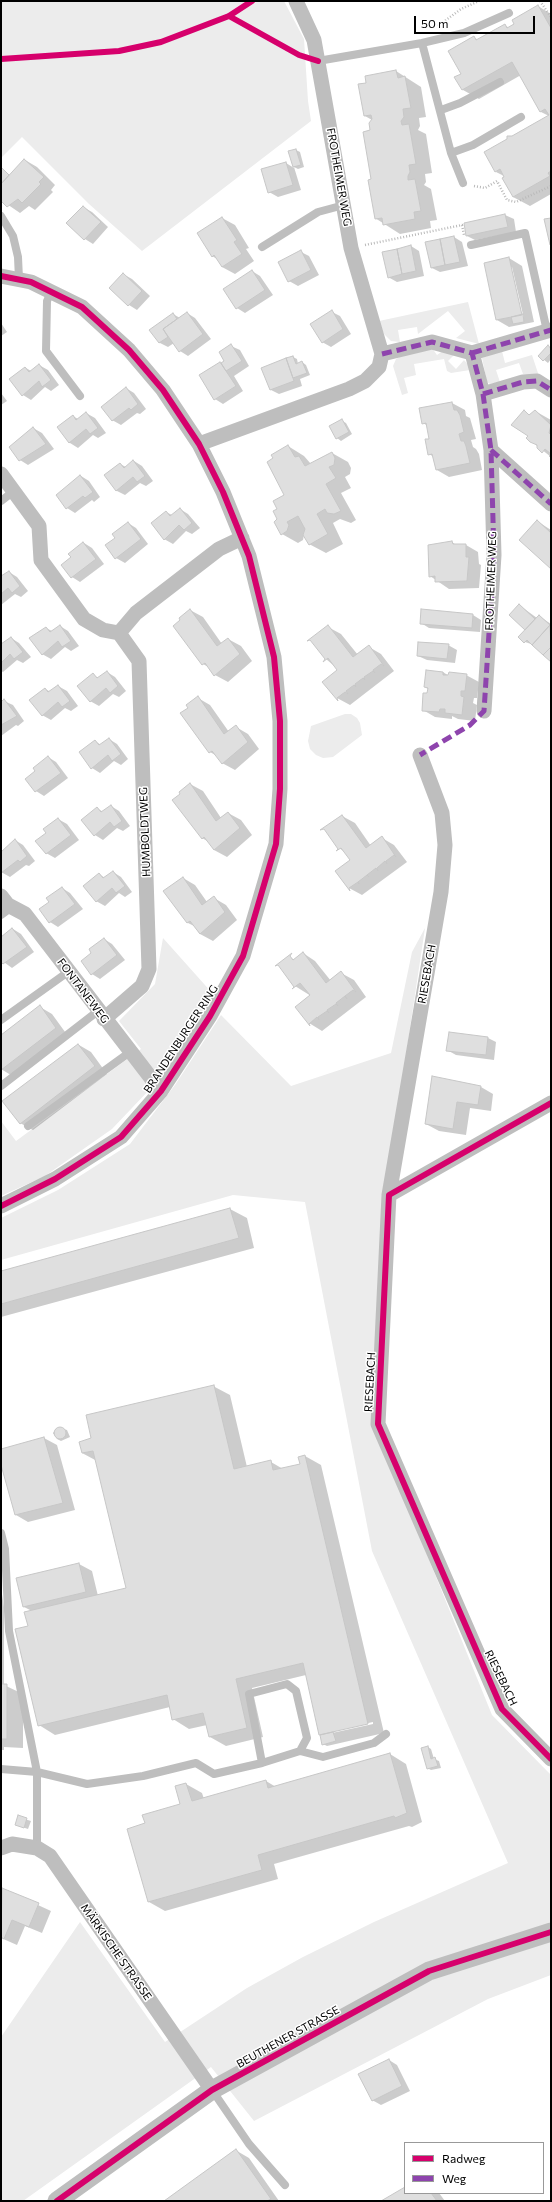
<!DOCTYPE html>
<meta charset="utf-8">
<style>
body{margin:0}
#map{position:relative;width:552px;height:2202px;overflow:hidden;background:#fff;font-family:Commissioner,sans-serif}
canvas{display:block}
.frame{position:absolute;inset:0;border:2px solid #000;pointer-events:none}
.legend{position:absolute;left:404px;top:2142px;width:140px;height:52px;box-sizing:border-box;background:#fff;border:1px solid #999;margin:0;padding:5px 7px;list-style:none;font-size:12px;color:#000}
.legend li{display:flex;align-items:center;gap:8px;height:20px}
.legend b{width:20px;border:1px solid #999}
.scale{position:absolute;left:414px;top:16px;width:121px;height:18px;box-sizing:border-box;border:2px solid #000;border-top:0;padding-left:5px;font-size:12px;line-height:14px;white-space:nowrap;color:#000;-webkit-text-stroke:3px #fff;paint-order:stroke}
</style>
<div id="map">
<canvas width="552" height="2202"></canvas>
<div class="frame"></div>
<ul class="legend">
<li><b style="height:5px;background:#d6006c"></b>Radweg</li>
<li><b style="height:5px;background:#8e44ad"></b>Weg</li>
</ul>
<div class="scale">50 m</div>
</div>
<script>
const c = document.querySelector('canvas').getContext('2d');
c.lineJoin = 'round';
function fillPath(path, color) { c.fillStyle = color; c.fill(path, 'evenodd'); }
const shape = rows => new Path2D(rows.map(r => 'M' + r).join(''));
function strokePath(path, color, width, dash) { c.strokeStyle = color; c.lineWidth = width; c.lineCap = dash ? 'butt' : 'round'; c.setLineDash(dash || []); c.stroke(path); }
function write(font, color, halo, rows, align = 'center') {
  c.font = font + ' Commissioner,sans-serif'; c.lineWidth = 3; c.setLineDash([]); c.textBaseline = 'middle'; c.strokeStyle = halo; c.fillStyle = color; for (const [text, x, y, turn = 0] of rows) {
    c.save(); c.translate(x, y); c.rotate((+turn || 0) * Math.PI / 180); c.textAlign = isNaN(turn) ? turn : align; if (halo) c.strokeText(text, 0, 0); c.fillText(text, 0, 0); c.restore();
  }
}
const green = shape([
 [1,1,284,1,304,39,308,101,311,121,142,251,89,204,22,137,1,158],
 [468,302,479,344,456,338,465,331,448,311,418,334,417,327,398,330,400,342,391,341,384,334,379,321],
 [432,348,437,355,444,350,457,352,448,361,456,369,464,360,471,368,470,370,451,373,447,371,444,359,414,364,416,375,404,378,408,393,402,395,393,366,396,359,405,354],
 [502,351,505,363,532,355,539,376,523,374,519,363,496,370,500,382,490,384,487,382,482,358],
 [345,714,351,714,357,718,360,723,362,735,333,757,323,758,316,755,310,749,308,741,311,726],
 [425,928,387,1181,374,1424,492,1715,551,1775,551,1975,488,1999,254,2121,211,2067,23,2201,1,2201,1,2037,80,1922,165,2042,247,1988,303,1957,374,1922,508,1863,372,1551,305,1202,233,1195,1,1260,1,1218,58,1190,130,1144,175,1085,221,1015,291,1086,391,1053,412,952],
 [163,938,213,994,195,1025,151,1088,112,1129,45,1176,1,1196,1,1121,16,1141,141,1049,119,1021,155,984]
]);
const shadow = shape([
 [538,6,551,14,551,194,530,206,513,197,506,177,496,172,512,137,549,116,541,112,521,75,479,99,463,90,462,74,474,37,478,40,505,25,509,28],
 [396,71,421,87,426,117,419,118,420,126,418,130,426,134,432,173,425,174,426,182,424,185,431,189,437,220,430,221,431,228,400,234,375,218,372,180,372,120,365,116,367,84],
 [296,150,300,152,304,167,298,169,294,167,301,190,278,197,269,192,286,163,294,168,289,152],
 [25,160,37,167,55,185,51,190,53,192,35,210,29,206,20,213,1,200,1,169,10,175],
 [83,207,92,212,108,227,93,244,85,239],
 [505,215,514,219,516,232,475,240,467,236,465,223],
 [222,218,235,225,249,248,246,249,254,261,235,274,222,267,217,259,212,256],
 [454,237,462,242,468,266,440,272,432,268],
 [411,246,419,251,424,276,397,282,388,277],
 [301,252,309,256,319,275,298,286,289,281],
 [509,258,522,266,534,322,509,327,497,320],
 [510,267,512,267,524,319,522,320],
 [252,271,260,276,273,295,245,313,237,308],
 [123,274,132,279,150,296,137,310,129,305],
 [332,312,340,316,351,334,331,347,322,342],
 [187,313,195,318,211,339,188,356,180,351,174,343,168,347,160,343,151,330,173,314,180,318],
 [1,323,7,332,1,336],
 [231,346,240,350,249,366,234,376,243,391,223,404,215,399,200,376,225,361],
 [548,347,551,349,551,359,548,363,539,356],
 [293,357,297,359,298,364,302,362,306,365,310,375,300,379,302,386,279,394,271,390,263,368],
 [39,365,48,370,59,385,51,391,45,387,31,400,23,395,26,368,31,371],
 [126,388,134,393,146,409,140,414,137,413,121,425,112,420],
 [1,393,7,401,1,405],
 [452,403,465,410,466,416,470,418,476,439,471,440,473,447,476,449,479,454,482,470,449,477,437,470,434,457,429,454,430,440,428,426,423,423,420,409],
 [535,411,551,420,551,457,531,441,524,412,531,415],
 [86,413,95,418,106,433,98,438,93,435,78,448,70,443,58,427,73,416,78,419],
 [342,421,346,423,352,434,341,441,337,438],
 [33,428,42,433,54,449,28,465,20,460],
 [288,446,304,456,311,464,332,453,348,462,351,468,350,474,345,477,351,488,341,493,356,520,351,523,340,519,333,523,343,544,326,553,309,544,304,535,303,540,298,543,282,534,279,509,286,495],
 [134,461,142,466,153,481,146,486,140,483,125,495,117,491,105,475,120,464,126,467],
 [81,476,89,481,100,497,94,502,92,500,75,513,67,508],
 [180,509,188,514,200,528,192,534,186,531,173,544,164,539,166,512,172,515],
 [537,521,551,530,551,567],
 [128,523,136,528,148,544,125,563,116,558,117,538],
 [452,542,456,545,466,545,478,552,479,564,481,565,479,588,449,589,430,576],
 [84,543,92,548,104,564,80,582,72,577,72,557],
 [9,572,17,577,28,591,21,597,15,594,1,605,1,577],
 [519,605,537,618,539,616,551,624,551,661,534,645,525,642,526,630],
 [190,610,203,617,222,644,228,639,241,646,252,661,228,682,215,675,210,668,203,664],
 [473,615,481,620,480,632,429,628,421,623],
 [60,626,68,631,79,646,71,651,65,647,51,659,42,654,46,628,52,631],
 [328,627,341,634,358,655,369,647,381,654,394,671,350,705,337,698,324,682,339,670,326,659],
 [11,638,19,643,31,657,23,663,17,660,3,672,1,671,1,643,3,644],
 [448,645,457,650,455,663,427,660,418,656],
 [427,671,443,672,449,676,466,675,479,682,477,698,474,698,473,703,477,705,475,721,458,719,452,716,452,719,435,717,423,710,428,694,428,689,425,687],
 [107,672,115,677,126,691,119,697,113,694,99,706,90,701,93,675,99,678],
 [58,686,67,691,78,706,71,711,65,708,51,720,42,715,45,689,51,692],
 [198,698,210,705,229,732,236,727,248,734,259,749,235,770,222,763,217,756,210,752,189,708],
 [4,701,13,705,24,721,18,726,16,725,1,736,1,703],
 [109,739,117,744,128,759,121,765,114,761,100,773,92,768,95,741,101,745],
 [48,757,56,762,68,778,44,796,36,791,37,771],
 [190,784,203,791,221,818,228,813,241,820,252,835,227,857,214,850,209,842,202,838,182,794],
 [111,806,119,811,130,826,123,831,117,828,103,840,95,835,97,808,103,812],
 [342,816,355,823,371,846,382,838,394,845,407,862,362,895,349,888,336,872,351,860,345,852,339,848],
 [58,819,67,824,79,840,55,858,46,853,47,833],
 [15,840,23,845,35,861,29,866,26,865,10,877,1,872,1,852],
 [113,872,121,877,132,892,125,897,119,893,105,906,96,901,99,874,105,878],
 [183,878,195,885,207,902,214,898,226,905,237,920,213,941,200,934,194,926,188,923,164,891],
 [62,888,70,893,83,909,58,927,50,922,50,902],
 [13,929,21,934,34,952,12,968,1,960,1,937],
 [104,939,112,944,125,960,100,979,92,974,93,953],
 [303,953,315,961,331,981,341,973,354,980,366,997,322,1031,309,1023,311,996,295,986,289,957,295,960],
 [40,1007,52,1014,68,1036,14,1077,1,1069,1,1036],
 [488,1038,496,1042,494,1060,456,1055,447,1050],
 [79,1045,91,1052,107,1074,33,1130,20,1123],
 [433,1077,481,1087,493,1094,491,1111,470,1108,466,1135,439,1131,426,1124],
 [230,1209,247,1218,254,1248,1,1317,1,1272],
 [213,1386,230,1395,247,1467,271,1462,283,1469,301,1465,305,1456,321,1465,384,1733,327,1746,323,1744,306,1675,252,1688,263,1737,226,1746,210,1737,207,1725,189,1729,173,1719,170,1707,55,1735,39,1725,29,1627,32,1611,24,1607,79,1564,92,1571,98,1596,127,1589,97,1461,82,1453,92,1439],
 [373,1722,373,1724,332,1733,332,1731],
 [59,1428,67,1430,70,1437,61,1441,57,1439,53,1433],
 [44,1438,57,1445,75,1510,28,1522,16,1515,1,1461,1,1450],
 [1,1588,4,1607,4,1685,23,1694,23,1748,4,1747,4,1750,1,1750],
 [428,1747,431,1749,434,1759,439,1761,441,1768,431,1770,427,1768],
 [390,1754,406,1764,422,1822,412,1827,409,1826,274,1864,278,1879,165,1911,149,1902,146,1824,181,1805,186,1784,202,1793,204,1799,266,1781,276,1787],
 [18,1817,31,1821,28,1829,16,1825],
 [3,1889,51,1911,42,1933,25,1926,17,1945,1,1938,1,1894],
 [389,2060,397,2065,410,2091,381,2105,372,2100],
 [237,2151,249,2158,279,2201,166,2201],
 [405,2189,405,2193,439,2193,445,2201,383,2201]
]);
const building = shape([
 [538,5,551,28,551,171,548,173,550,176,513,197,502,178,504,177,500,169,495,172,484,152,507,139,507,136,512,136,549,115,545,109,540,112,512,62,462,90,454,77,461,74,448,51,474,36,476,40,505,24,507,28,514,24,512,20,538,5],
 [396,70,398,78,405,76,411,108,403,109,404,117,401,121,402,125,409,124,416,164,409,165,410,172,408,176,408,180,415,179,421,211,414,212,415,219,383,225,382,218,375,219,368,180,371,179,363,132,370,130,369,123,372,119,371,115,364,116,358,84,366,83,365,76,396,70],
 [296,149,301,165,293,167,288,151,296,149],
 [24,159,44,177,39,182,41,184,22,203,18,199,7,207,1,201,1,184,24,159],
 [286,162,293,185,268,193,261,169,286,162],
 [1,167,9,175,1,184,1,167],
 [83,206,101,222,84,240,66,223,83,206],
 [505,214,508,227,466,236,464,223,505,214],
 [222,217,237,240,234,242,242,254,222,267,214,255,212,257,197,233,222,217],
 [551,218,551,244,550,245,544,219,551,218],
 [454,236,460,262,445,265,440,239,454,236],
 [440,239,445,265,431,268,425,242,440,239],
 [411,245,416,271,402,274,397,249,411,245],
 [397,249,402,274,388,278,382,252,397,249],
 [301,250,311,270,288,282,278,262,301,250],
 [509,257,522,315,496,320,484,263,509,257],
 [252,270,265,290,236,309,223,289,252,270],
 [123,273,142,291,128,306,109,288,123,273],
 [332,310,343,329,322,343,310,324,332,310],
 [187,312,203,334,179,352,163,329,187,312],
 [173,313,177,319,163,329,168,337,159,343,149,330,173,313],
 [523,314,524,322,513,324,511,317,523,314],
 [231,344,242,361,226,371,221,363,224,361,219,352,231,344],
 [548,345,551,349,551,353,543,361,538,356,548,345],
 [293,356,296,364,302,361,307,373,293,378,286,358,293,356],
 [286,358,294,381,270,390,261,368,286,358],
 [220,362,236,386,214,400,199,375,220,362],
 [39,364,51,380,42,387,39,381,22,396,9,379,25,367,29,372,39,364],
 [126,387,138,404,131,410,129,408,112,421,101,407,126,387],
 [452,402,454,410,457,410,460,415,464,432,459,434,461,441,464,441,466,446,470,463,436,470,432,454,428,455,425,439,429,439,426,423,422,424,419,408,452,402],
 [524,410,529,415,535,410,551,425,549,433,551,435,551,458,549,456,551,454,545,449,542,453,537,448,537,445,530,442,526,438,528,436,511,425,524,410],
 [86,412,98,428,90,434,86,429,69,443,57,427,73,415,76,420,86,412],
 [342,419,349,432,336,439,329,426,342,419],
 [33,427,46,444,19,461,9,447,33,427],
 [288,445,295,457,299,456,305,466,332,452,335,458,334,465,329,467,336,478,326,484,341,511,334,514,327,513,325,509,317,514,328,534,309,545,303,535,305,529,298,516,287,522,289,525,287,531,281,535,274,522,277,519,273,511,277,509,273,501,284,495,267,462,273,458,271,455,288,445],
 [133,460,145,476,137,482,133,477,116,491,104,475,120,463,124,468,133,460],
 [80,475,93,492,85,498,83,496,66,509,56,495,80,475],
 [180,508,192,523,184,530,179,525,164,540,151,523,166,511,170,516,180,508],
 [537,520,551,533,551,569,519,540,537,520],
 [128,522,141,539,115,559,105,545,115,538,112,534,128,522],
 [452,541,453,544,466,544,466,557,469,557,467,581,435,582,435,576,429,577,428,545,452,541],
 [83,542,96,559,71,578,61,565,71,557,68,554,83,542],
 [9,571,20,586,12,593,8,588,1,594,1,576,9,571],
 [519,604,535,619,525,630,509,615,519,604],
 [190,609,217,646,228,638,240,654,214,676,205,663,202,665,173,626,180,620,179,618,190,609],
 [421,609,473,614,472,628,420,624,421,609],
 [539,615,550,625,532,645,527,640,524,643,518,637,539,615],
 [60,625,71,641,62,647,58,641,42,655,29,638,46,627,50,632,60,625],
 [328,625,353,657,369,645,384,666,381,664,373,670,375,673,373,671,364,677,365,680,363,678,355,684,356,687,354,685,346,691,348,694,345,692,337,698,338,701,322,682,337,670,328,658,323,662,325,659,310,640,307,641,328,625],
 [550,625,551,647,543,655,532,645,550,625],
 [11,637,23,652,14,659,10,654,1,663,1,644,11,637],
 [418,642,449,644,447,659,417,656,418,642],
 [551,647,551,662,543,655,551,647],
 [426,670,443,672,443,675,448,675,449,672,467,674,465,691,461,691,461,696,464,697,462,715,445,713,445,709,440,709,439,712,422,711,423,693,427,693,428,688,424,687,426,670],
 [107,671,118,686,110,693,106,688,90,702,77,686,93,673,97,678,107,671],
 [58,685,70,701,62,707,58,702,42,716,29,700,45,688,48,692,58,685],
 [198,696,224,734,236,725,248,742,222,764,212,751,209,753,180,713,188,708,186,705,198,696],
 [4,699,17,716,1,725,1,702,4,699],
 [109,738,121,754,112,761,108,755,91,769,79,752,95,740,99,745,109,738],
 [48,756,61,773,35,792,25,779,35,771,33,768,48,756],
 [190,783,216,821,228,812,240,828,214,850,204,837,202,839,172,800,180,794,179,792,190,783],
 [111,805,122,821,114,827,110,822,94,836,81,820,97,807,101,812,111,805],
 [342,815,366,848,382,836,396,857,394,855,386,861,387,864,385,861,377,868,378,871,376,868,367,875,369,877,367,875,358,882,359,884,358,882,349,888,350,891,335,871,350,860,341,848,336,851,338,849,324,829,320,830,342,815],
 [58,818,71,835,46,854,35,841,46,833,43,829,58,818],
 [15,839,27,856,20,862,18,860,1,873,1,852,15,839],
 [113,871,125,886,116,893,112,888,96,902,83,886,99,873,103,878,113,871],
 [183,877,202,905,214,896,225,912,200,934,190,921,187,923,163,891,183,877],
 [62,887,75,904,49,923,39,909,49,902,46,898,62,887],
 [12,928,27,947,3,964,1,962,1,937,12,928],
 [104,938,117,955,91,975,81,961,91,953,89,949,104,938],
 [303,952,326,983,341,971,356,992,353,990,345,996,347,999,345,996,336,1003,338,1006,336,1004,327,1010,329,1013,327,1011,318,1017,319,1020,317,1017,309,1024,310,1026,295,1007,310,995,300,983,292,989,294,987,278,965,275,966,292,953,290,956,293,960,303,952],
 [40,1005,56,1028,1,1070,1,1035,40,1005],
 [449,1032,488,1037,486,1055,446,1051,449,1032],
 [78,1044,95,1066,20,1124,2,1101,78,1044],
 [432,1076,481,1086,478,1105,457,1102,453,1129,425,1124,432,1076],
 [230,1208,239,1238,1,1304,1,1271,230,1208],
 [214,1385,234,1469,271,1460,273,1470,300,1464,298,1457,305,1455,368,1724,319,1735,303,1663,236,1679,247,1728,209,1737,203,1713,172,1720,167,1695,38,1726,15,1629,28,1626,24,1612,126,1588,93,1451,82,1453,79,1442,91,1438,86,1415,214,1385],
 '54 1433a6 6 0 1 1 12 0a6 6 0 1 1-12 0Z',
 [44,1437,63,1503,15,1515,1,1465,1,1449,44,1437],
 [79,1563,86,1592,23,1607,16,1578,79,1563],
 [1,1684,7,1684,7,1739,1,1739,1,1684],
 [333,1732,336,1741,322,1745,320,1735,333,1732],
 [428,1746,431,1759,435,1757,438,1766,427,1769,421,1748,428,1746],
 [390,1753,407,1813,395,1818,394,1816,258,1855,262,1870,148,1902,127,1829,145,1823,142,1815,180,1804,175,1786,186,1783,192,1801,266,1780,268,1788,390,1753],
 [18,1815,27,1818,24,1828,15,1825,18,1815],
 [2,1888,39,1903,29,1927,12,1920,4,1939,1,1937,2,1888],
 [389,2059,402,2086,372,2101,358,2074,389,2059],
 [236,2149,271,2199,267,2201,164,2201,236,2149],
 [405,2187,405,2193,431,2193,437,2201,381,2201,405,2187]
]);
const path = shape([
 [540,1,551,17],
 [438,26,461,9,479,1],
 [474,186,485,188,497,181,507,200,516,202,551,186],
 [365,245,462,225,464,235]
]);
const service = shape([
 [422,43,451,153,463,183],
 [318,61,422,43,464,33,509,13],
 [441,110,460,103,500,82],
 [451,153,473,145,521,117],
 [1,216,13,236,18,257,19,279],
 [471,245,525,233,547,331],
 [262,247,318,212,344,205],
 [51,292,47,301,46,351,80,396],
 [1,501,14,491],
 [1,915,12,907],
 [1,1020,68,972],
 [1,1086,98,1011],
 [28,1126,130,1052],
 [1,1533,5,1549,9,1631,37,1772,37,1848],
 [300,1751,323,1757,374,1743,386,1734],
 [1,1769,37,1772,87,1784,143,1776,196,1763,214,1774,262,1763,300,1751,307,1738,296,1691,287,1684,249,1694,262,1763],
 [212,2090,249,2144,285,2185]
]);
const minor = shape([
 [1,276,31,282,82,307,129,350,163,390,199,444,223,492,249,556,274,657,280,721,280,789,276,844,243,956,210,1016,161,1091,121,1137,55,1179,1,1206],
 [472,353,551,330],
 [382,354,432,342,472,353,483,394,491,450,494,555,484,711],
 [483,394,523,382,537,381,551,390],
 [199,444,349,389,365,381,379,367,382,354,351,248,314,40,296,1],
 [491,450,551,504],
 [1,474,39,526,41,560,84,619,103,630,119,633,139,661,149,969,142,986,104,1019],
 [119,633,136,613,219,549,242,538],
 [420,755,442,813,445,845,441,892,389,1195,378,1424,502,1709,551,1759],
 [1,896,8,905,25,914,161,1091],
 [389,1195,551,1103],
 [1,1848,12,1844,37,1848,50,1856,212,2090]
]);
const tertiary = shape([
 [57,2201,212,2090,429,1971,551,1932]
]);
const quiet = shape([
 [472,353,551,330],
 [382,354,432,342,472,353,483,394,491,450,494,555,484,711,470,725,420,755],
 [483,394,523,382,537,381,551,390],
 [491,450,551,504]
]);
const cycleway = shape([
 [229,16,299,55,318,61],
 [1,59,119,51,161,42,229,16,252,1],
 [1,276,31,282,82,307,129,350,163,390,199,444,223,492,249,556,274,657,280,721,280,789,276,844,243,956,210,1016,161,1091,121,1137,55,1179,1,1206],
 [551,1103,389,1195,378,1424,502,1709,551,1759],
 [57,2201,212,2090,429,1971,551,1932]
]);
const streetNames = [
 ["FROTHEIMER WEG",339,177,80],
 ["FROTHEIMER WEG",491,581,-88],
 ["HUMBOLDTWEG",145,832,-92],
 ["RIESEBACH",427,974,-80],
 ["FONTANEWEG",83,991,53],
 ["BRANDENBURGER RING",181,1039,-57],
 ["RIESEBACH",370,1382,-87],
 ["RIESEBACH",501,1678,64],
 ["MÄRKISCHE STRASSE",116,1952,55],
 ["BEUTHENER STRASSE",288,2037,-29]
];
fillPath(green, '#ececec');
fillPath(shadow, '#0003');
fillPath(building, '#dfdfdf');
strokePath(building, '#c7c7c7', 1);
strokePath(path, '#b9b9b9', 2.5, [1, 2]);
strokePath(service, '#bebebe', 8);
strokePath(minor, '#bebebe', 15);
strokePath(tertiary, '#bebebe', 19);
strokePath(quiet, '#8e44ad', 5, [10, 5]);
strokePath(cycleway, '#d6006c', 6);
write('11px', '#000', '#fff', streetNames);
</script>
